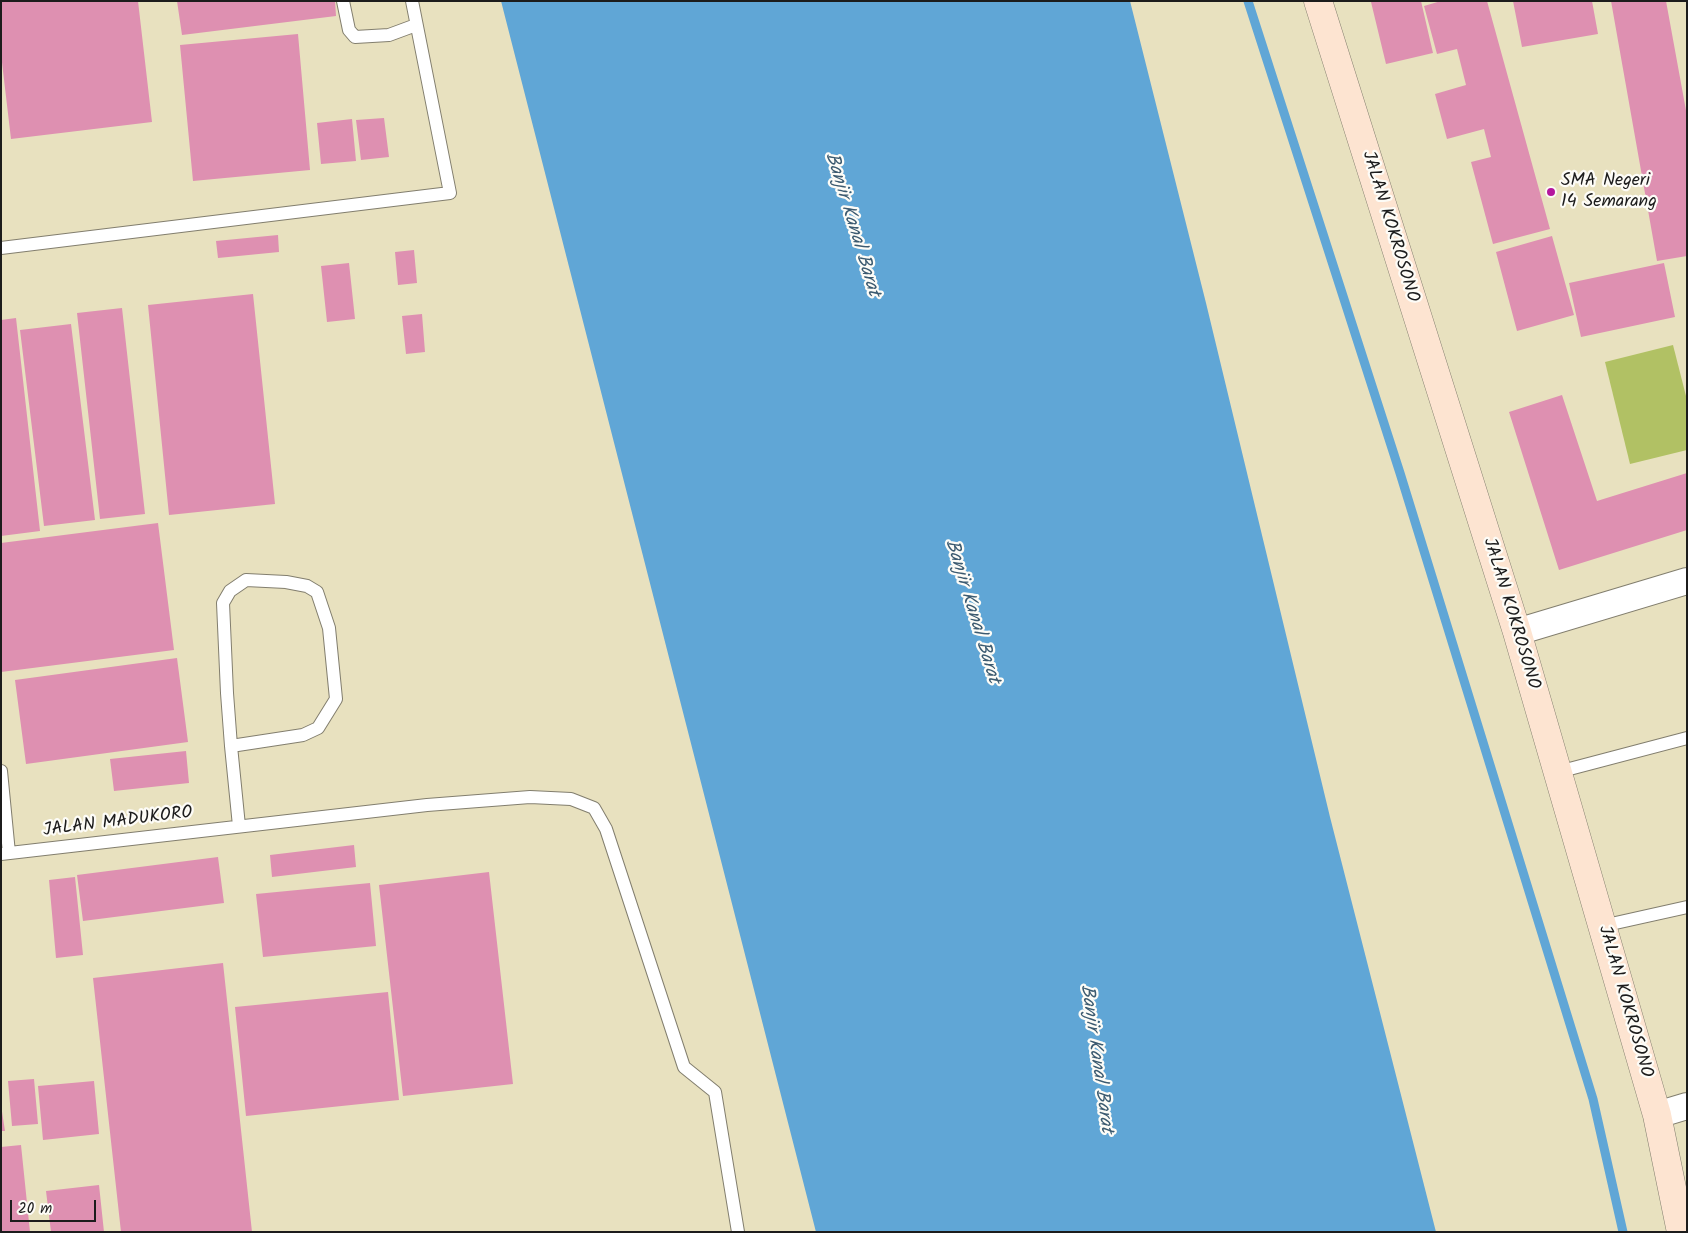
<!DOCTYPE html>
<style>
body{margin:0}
#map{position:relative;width:1688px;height:1233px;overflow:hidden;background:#e8e1bf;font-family:Kalam,sans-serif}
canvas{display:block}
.frame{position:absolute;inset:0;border:2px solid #1c1c1c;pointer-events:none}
.scale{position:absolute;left:10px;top:1200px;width:86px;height:22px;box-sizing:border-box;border:2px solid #1c1c1c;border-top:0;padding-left:6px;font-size:15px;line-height:18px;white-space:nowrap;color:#1c1c1c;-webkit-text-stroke:4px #fdfcf7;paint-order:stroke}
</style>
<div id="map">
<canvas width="1688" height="1233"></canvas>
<div class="frame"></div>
<div class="scale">20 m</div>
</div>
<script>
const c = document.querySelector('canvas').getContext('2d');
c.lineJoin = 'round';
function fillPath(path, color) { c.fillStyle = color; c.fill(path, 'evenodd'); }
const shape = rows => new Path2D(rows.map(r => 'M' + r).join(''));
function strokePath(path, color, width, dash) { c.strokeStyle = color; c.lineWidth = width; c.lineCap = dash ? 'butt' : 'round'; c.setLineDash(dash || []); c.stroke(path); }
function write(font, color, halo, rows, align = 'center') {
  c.font = font + ' Kalam,sans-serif'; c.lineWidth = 4.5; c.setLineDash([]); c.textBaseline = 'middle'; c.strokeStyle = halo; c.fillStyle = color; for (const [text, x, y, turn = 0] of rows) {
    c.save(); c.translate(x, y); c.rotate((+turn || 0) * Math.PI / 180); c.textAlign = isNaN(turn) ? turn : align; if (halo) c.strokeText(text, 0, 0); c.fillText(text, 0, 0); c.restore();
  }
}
const green = shape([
 [1673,345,1687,400,1687,450,1630,464,1605,362]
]);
const water = shape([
 [501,1,1130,1,1206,303,1330,817,1436,1232,816,1232]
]);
const stream = shape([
 [1248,1,1400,473,1593,1099,1623,1232]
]);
const building = shape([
 [1,1,138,1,152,122,11,139,1,54],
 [177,1,335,1,336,16,182,35],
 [1421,1,1433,53,1386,64,1371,2],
 [1441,1,1487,1,1550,229,1493,244,1471,162,1491,157,1484,129,1447,139,1435,94,1466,85,1457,49,1437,54,1424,6],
 [1513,1,1592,1,1598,34,1522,47],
 [1611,1,1666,1,1687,116,1687,256,1657,261],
 [298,34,310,170,193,181,180,45],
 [384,118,389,157,361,160,356,120],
 [352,119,356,161,321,164,317,123],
 [278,235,279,252,218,258,216,241],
 [1552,236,1574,315,1517,331,1496,252],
 [414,250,417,283,398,285,395,252],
 [349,263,355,319,327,322,321,266],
 [1664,263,1675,317,1581,337,1569,283],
 [253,294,275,504,169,515,148,305],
 [122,308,145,514,100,519,77,313],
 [422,314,425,352,406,354,402,316],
 [16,318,40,531,1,536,1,320],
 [71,324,95,520,44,526,20,330],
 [1562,395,1597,501,1687,473,1687,530,1559,570,1509,412],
 [158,523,174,650,1,672,1,543],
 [177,658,188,742,26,764,15,680],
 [186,751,189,783,114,791,110,759],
 [354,845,356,867,272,877,270,855],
 [218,857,224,903,83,921,77,875],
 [489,872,513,1084,403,1096,379,885],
 [75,877,83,955,56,958,49,880],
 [370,883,376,946,263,957,256,894],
 [223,963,252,1232,121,1232,93,978],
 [388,992,399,1100,246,1116,235,1007],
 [34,1079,38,1124,12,1126,8,1081],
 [94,1081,99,1134,43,1140,38,1086],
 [1,1105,5,1131,1,1131],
 [21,1145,30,1232,1,1232,1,1147],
 [99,1185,104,1232,51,1232,46,1191]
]);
const lane = shape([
 [343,1,349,30,355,37,389,35,416,25],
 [1,248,450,193,412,1],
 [231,746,303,735,318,728,336,699,329,628,317,592,307,586,286,582,246,580,230,591,223,603,227,693,231,746,239,826],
 [1,771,9,853],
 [1558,772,1687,738],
 [1,854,427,805,530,797,571,799,594,808,606,829,684,1067,715,1092,738,1232],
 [1602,926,1687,907]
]);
const street = shape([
 [1517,632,1687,581],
 [1657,1115,1687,1106]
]);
const secondary = shape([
 [1318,1,1517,632,1657,1115,1681,1232]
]);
const markers = [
 [1551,192,5,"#b5179e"]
];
const poiNames = [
 ["SMA Negeri",1561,182],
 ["14 Semarang",1561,203]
];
const streetNames = [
 ["JALAN KOKROSONO",1389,227,73],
 ["JALAN KOKROSONO",1510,614,73],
 ["JALAN MADUKORO",118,823,-7],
 ["JALAN KOKROSONO",1624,1002,74]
];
const waterNames = [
 ["Banjir Kanal Barat",851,225,73],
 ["Banjir Kanal Barat",971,612,73],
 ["Banjir Kanal Barat",1095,1059,82]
];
fillPath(green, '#b1c164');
fillPath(water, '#60a6d6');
strokePath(stream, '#60a6d6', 9);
fillPath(building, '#de90b1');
strokePath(lane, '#827e6e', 14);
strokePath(street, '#827e6e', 28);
strokePath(secondary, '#827e6e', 29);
strokePath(lane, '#fff', 12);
strokePath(street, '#fff', 26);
strokePath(secondary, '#fde4d1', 28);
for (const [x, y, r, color] of markers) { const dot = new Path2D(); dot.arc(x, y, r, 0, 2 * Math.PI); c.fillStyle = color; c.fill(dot); strokePath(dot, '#fdfcf7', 2); }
write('18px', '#1c1c1c', '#fdfcf7', poiNames, 'left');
write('18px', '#1c1c1c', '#fdfcf7', streetNames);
write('italic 19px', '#3b5a70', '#fdfcf7', waterNames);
</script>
